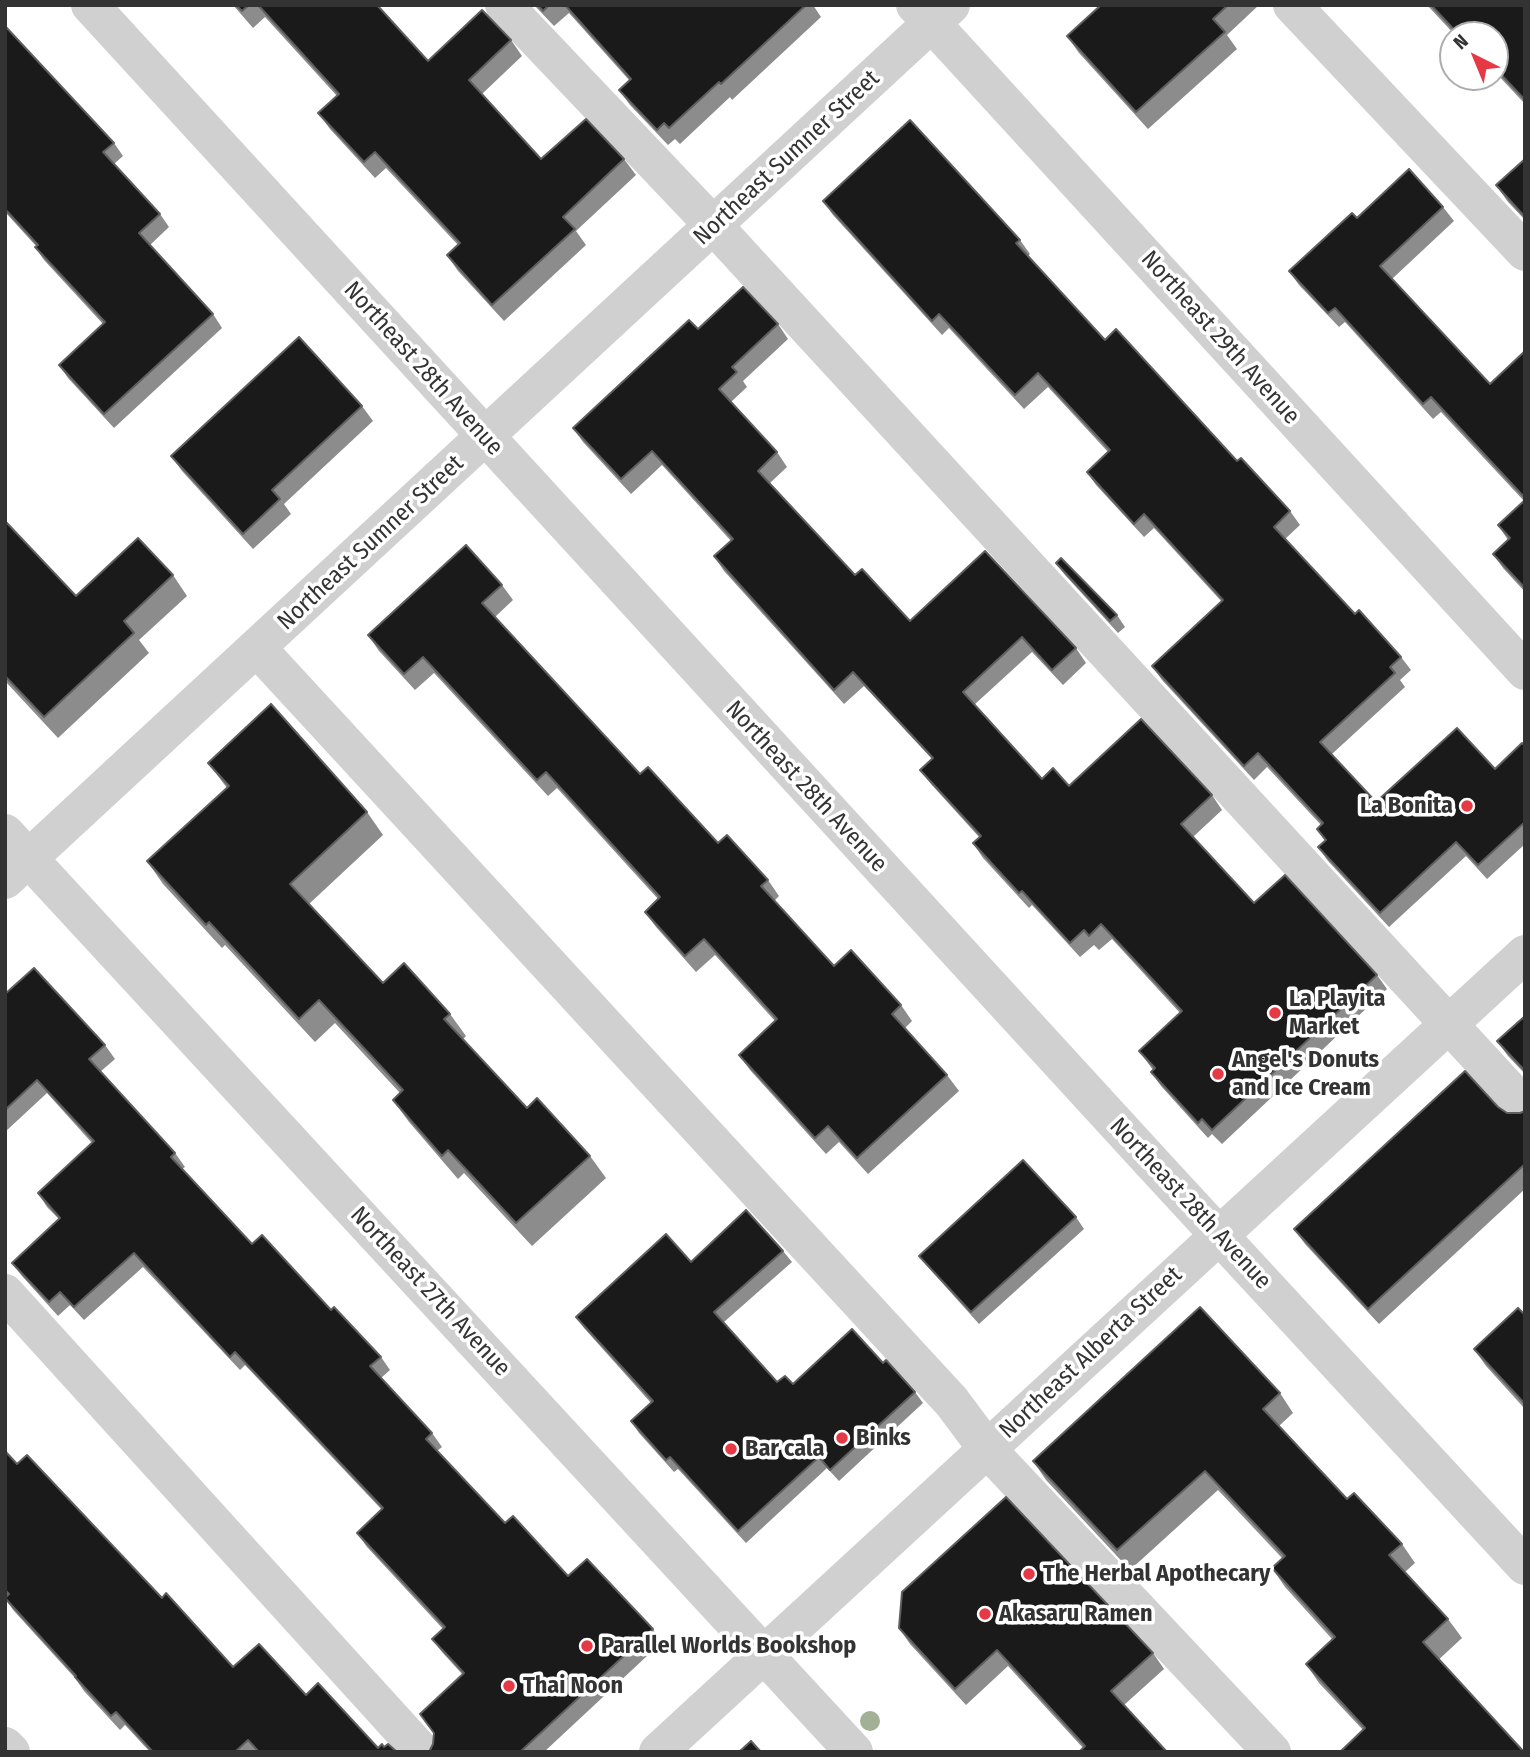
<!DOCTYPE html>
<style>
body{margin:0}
#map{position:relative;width:1530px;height:1757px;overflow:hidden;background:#fff;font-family:"Fira Sans Condensed",sans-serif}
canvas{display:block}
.frame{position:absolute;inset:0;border:7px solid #333;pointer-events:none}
.north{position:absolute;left:1439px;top:21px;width:70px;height:70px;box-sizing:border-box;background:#fff;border:2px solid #adadad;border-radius:50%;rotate:317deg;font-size:19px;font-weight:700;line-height:28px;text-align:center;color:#333}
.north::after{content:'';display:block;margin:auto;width:24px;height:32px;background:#e63946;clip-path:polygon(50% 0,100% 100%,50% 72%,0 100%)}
</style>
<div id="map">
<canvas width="1530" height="1757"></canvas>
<div class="frame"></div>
<div class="north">N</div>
</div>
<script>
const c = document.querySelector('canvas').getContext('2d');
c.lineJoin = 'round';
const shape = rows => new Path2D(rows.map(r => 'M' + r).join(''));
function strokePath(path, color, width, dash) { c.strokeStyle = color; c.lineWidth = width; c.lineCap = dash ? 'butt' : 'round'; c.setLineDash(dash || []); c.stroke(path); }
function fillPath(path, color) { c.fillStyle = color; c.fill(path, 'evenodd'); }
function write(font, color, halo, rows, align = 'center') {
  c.font = font + ' "Fira Sans Condensed",sans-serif'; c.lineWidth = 7; c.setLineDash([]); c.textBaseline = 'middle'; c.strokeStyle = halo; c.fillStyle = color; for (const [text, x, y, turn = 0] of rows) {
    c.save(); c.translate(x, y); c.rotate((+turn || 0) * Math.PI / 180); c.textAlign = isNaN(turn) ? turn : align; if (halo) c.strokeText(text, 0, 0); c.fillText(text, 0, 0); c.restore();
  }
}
const minor = shape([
 [90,5,1167,1179,1525,1566],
 [504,5,714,226,1525,1107],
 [915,5,1525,671],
 [1292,5,1525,252],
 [257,648,952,1402,987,1449,1272,1752],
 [5,833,854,1752],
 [5,880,951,5],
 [5,1293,422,1752],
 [5,1746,11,1752],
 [658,1752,1525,954]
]);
const trees = [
 [870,1721]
];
const wall = shape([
 [233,5,377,5,428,61,511,40,522,56,482,94,541,159,624,159,636,175,576,231,586,245,504,321,458,271,447,255,458,245,386,168,375,178,330,129,318,113,337,96,265,17,253,28],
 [534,5,813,5,821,17,732,100,730,97,680,144,675,139,668,145,630,105,619,90,629,80,569,13,554,26],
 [1101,5,1259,5,1227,35,1237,49,1148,129,1079,53,1067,36],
 [1427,5,1525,5,1525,104,1495,72,1495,35,1455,35],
 [5,26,114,143,123,156,114,164,160,214,169,227,150,245,213,314,222,328,114,428,68,378,59,365,103,324,44,260,35,247,36,246,5,212],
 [1525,159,1525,220,1508,202,1496,185],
 [823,201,1020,240,1030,254,1028,256,1105,340,1290,511,1300,525,1285,539,1355,614,1401,657,1411,670,1400,680,1405,687,1332,754,1376,802,1495,769,1525,746,1525,844,1487,879,1466,856,1389,927,1328,861,1318,847,1325,841,1317,829,1321,825,1267,767,1254,780,1162,680,1152,666,1222,602,1154,528,1144,537,1096,485,1087,472,1108,452,1048,387,1024,409,949,328,942,335,833,215],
 [1443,207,1454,221,1392,279,1490,384,1525,351,1525,592,1503,568,1493,554,1508,540,1498,525,1524,501,1441,412,1433,419,1345,322,1339,327,1299,285,1289,271,1357,218],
 [778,324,788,339,743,381,747,387,731,402,777,452,787,467,770,483,855,575,910,621,985,551,1076,648,1086,663,1063,685,1032,652,974,705,1042,779,1069,786,1212,795,1222,810,1193,837,1254,903,1377,975,1387,989,1222,1144,1212,1134,1208,1138,1161,1086,1151,1072,1153,1070,1139,1051,1180,1013,1112,939,1099,950,1094,945,1080,957,1032,905,1029,908,983,858,973,843,979,837,931,784,920,770,932,759,864,686,844,704,724,571,714,556,731,541,662,465,631,494,583,442,573,428,698,329],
 [362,406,373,421,284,504,291,514,253,549,182,471,171,456],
 [6,521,76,596,173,575,187,596,139,640,149,653,58,738,5,681],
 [1056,563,1117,615,1125,627,1118,633,1065,575],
 [502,585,513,600,495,617,640,774,718,843,768,880,779,896,774,901,834,966,901,1005,912,1021,905,1028,947,1075,959,1091,868,1174,839,1142,826,1154,750,1070,739,1055,775,1021,715,955,696,972,656,927,645,912,658,899,557,788,548,796,434,673,415,690,379,651,368,635],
 [208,763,367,812,383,835,309,904,383,983,450,1014,466,1036,463,1039,527,1108,590,1156,606,1178,532,1246,464,1173,458,1179,409,1122,393,1100,400,1093,335,1023,315,1042,225,945,222,948,163,884,147,861,227,788],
 [5,994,105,1045,115,1059,100,1072,175,1153,185,1167,182,1169,252,1244,331,1310,381,1357,390,1370,381,1378,432,1433,442,1447,437,1451,505,1523,568,1576,653,1629,662,1642,544,1752,429,1752,433,1744,462,1674,442,1652,432,1639,443,1629,367,1547,357,1533,382,1510,245,1365,240,1370,143,1267,84,1320,70,1305,58,1316,22,1276,12,1263,59,1219,47,1207,38,1193,92,1143,47,1093,5,1132],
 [1525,1016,1525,1074,1508,1056,1497,1041],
 [1498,1107,1507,1113,1520,1113,1525,1111,1525,1189,1379,1324,1305,1244,1294,1229],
 [1076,1217,1084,1229,979,1324,928,1267,919,1256],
 [783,1251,792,1262,724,1322,777,1382,793,1384,883,1363,915,1392,923,1403,839,1481,827,1468,746,1543,678,1469,674,1472,639,1433,631,1421,651,1403,584,1328,576,1317,691,1262],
 [1525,1315,1525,1409,1486,1366,1474,1349],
 [1280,1393,1293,1413,1279,1426,1347,1499,1402,1544,1415,1563,1405,1572,1448,1619,1462,1638,1363,1730,1319,1683,1306,1664,1332,1639,1285,1587,1272,1568,1282,1558,1218,1490,1130,1570,1046,1480,1033,1461],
 [5,1451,17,1464,162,1598,233,1667,306,1695,378,1748,384,1747,397,1752,150,1752,125,1725,120,1730,84,1691,75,1678,14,1611,5,1599,7,1595,5,1593],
 [899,1628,1153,1653,1164,1669,1124,1705,1083,1748,1008,1666,966,1705,910,1644]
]);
const building = shape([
 [236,5,249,5,242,11,236,5],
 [258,5,377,5,428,61,482,10,511,40,469,80,541,159,586,119,624,159,563,217,575,229,492,305,447,255,460,243,375,152,364,162,318,113,339,94,258,5],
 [538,5,549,5,543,11,538,5],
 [565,5,806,5,721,84,719,82,669,128,664,123,657,130,619,90,631,79,565,5],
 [1101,5,1228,5,1213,19,1225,32,1136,112,1067,36,1101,5],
 [1431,5,1525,5,1525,100,1495,68,1495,35,1459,35,1431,5],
 [5,26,114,143,103,152,160,214,139,233,213,314,104,414,59,365,105,322,35,247,38,245,5,209,5,26],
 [910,120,1020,240,1016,243,1105,340,1116,329,1237,461,1241,458,1290,511,1274,527,1355,614,1359,610,1401,657,1390,667,1395,673,1320,742,1376,802,1457,728,1495,769,1522,743,1525,746,1525,822,1478,865,1456,842,1380,913,1318,847,1326,840,1317,829,1323,823,1258,753,1244,766,1152,666,1223,600,1144,514,1134,524,1087,472,1110,450,1038,373,1015,395,939,314,932,321,823,201,910,120],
 [1525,159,1525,217,1496,185,1525,159],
 [1409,169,1443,207,1380,266,1490,384,1525,351,1525,498,1431,397,1423,404,1335,308,1328,313,1289,271,1352,213,1357,218,1409,169],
 [743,287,778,324,732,367,737,372,719,389,777,452,758,471,855,575,862,569,910,621,985,551,1076,648,1052,670,1022,637,963,692,1042,779,1053,768,1069,786,1141,719,1212,795,1181,824,1254,903,1285,875,1377,975,1212,1130,1202,1119,1198,1123,1151,1072,1155,1068,1139,1051,1182,1011,1101,924,1089,936,1084,930,1070,943,1022,891,1019,893,973,843,981,836,920,770,933,758,853,672,834,690,714,556,733,539,652,451,621,479,573,428,689,320,698,329,743,287],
 [299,337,362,406,272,490,280,499,243,534,171,456,299,337],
 [1525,500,1525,588,1493,554,1510,538,1498,525,1525,500],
 [5,521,76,596,138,538,173,575,124,621,134,633,44,717,5,676,5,521],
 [466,545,502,585,482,603,640,774,648,767,718,843,727,835,768,880,761,886,834,966,851,950,901,1005,892,1014,947,1075,857,1158,828,1126,815,1138,739,1055,777,1019,704,939,685,956,645,912,660,897,546,772,537,780,423,657,404,674,368,635,466,545],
 [1061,558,1117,615,1110,621,1056,563,1061,558],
 [271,704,367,812,290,884,383,983,404,963,450,1014,444,1019,527,1108,537,1098,590,1156,516,1223,448,1150,442,1156,393,1100,403,1090,319,1000,299,1019,209,922,206,925,147,861,229,786,208,763,271,704],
 [34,968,105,1045,89,1059,175,1153,171,1157,252,1244,262,1235,331,1310,334,1307,381,1357,370,1366,432,1433,426,1439,505,1523,513,1516,568,1576,587,1559,653,1629,520,1752,429,1752,433,1744,434,1733,420,1714,464,1673,432,1639,445,1627,357,1533,383,1508,235,1352,230,1357,134,1253,74,1307,60,1292,49,1302,12,1263,60,1218,38,1193,94,1141,37,1080,5,1110,5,994,34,968],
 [1525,1016,1525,1071,1497,1041,1525,1016],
 [1465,1071,1498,1107,1507,1113,1520,1113,1525,1111,1525,1164,1368,1309,1294,1229,1465,1071],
 [1023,1160,1076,1217,971,1312,919,1256,1023,1160],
 [746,1210,783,1251,714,1312,777,1382,785,1376,793,1384,852,1329,883,1363,886,1360,915,1392,830,1470,819,1457,738,1531,670,1457,666,1460,631,1421,653,1401,576,1317,666,1234,691,1262,746,1210],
 [1200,1307,1280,1393,1263,1409,1347,1499,1354,1493,1402,1544,1389,1555,1448,1619,1423,1642,1524,1752,1340,1752,1365,1728,1306,1664,1335,1637,1272,1568,1285,1556,1205,1471,1117,1550,1033,1461,1200,1307],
 [1518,1308,1525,1315,1525,1404,1474,1349,1518,1308],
 [5,1451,17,1464,27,1455,162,1598,166,1593,233,1667,259,1644,306,1695,318,1683,378,1748,382,1744,384,1747,388,1744,397,1752,259,1752,248,1740,235,1752,153,1752,116,1712,111,1716,75,1677,76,1676,5,1598,9,1594,5,1590,5,1451],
 [1006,1497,1153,1653,1111,1691,1167,1752,1079,1752,1085,1746,997,1650,955,1689,899,1628,902,1592,1006,1497],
 [751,1741,761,1752,739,1752,751,1741]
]);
const markers = [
 [1467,806,7,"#e63946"],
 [1275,1013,7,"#e63946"],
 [1218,1074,7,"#e63946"],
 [842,1438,7,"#e63946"],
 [731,1449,7,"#e63946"],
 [1029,1574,7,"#e63946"],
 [985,1614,7,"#e63946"],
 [587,1646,7,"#e63946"],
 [509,1686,7,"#e63946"]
];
const streetNames = [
 ["Northeast Sumner Street",787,158,-43],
 ["Northeast 29th Avenue",1220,338,48],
 ["Northeast 28th Avenue",423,369,48],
 ["Northeast Sumner Street",371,543,-43],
 ["Northeast 28th Avenue",806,787,47],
 ["Northeast 28th Avenue",1190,1204,47],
 ["Northeast 27th Avenue",430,1292,47],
 ["Northeast Alberta Street",1091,1353,-43]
];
const poiNames = [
 ["La Bonita",1453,806,"right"],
 ["La Playita",1289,999],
 ["Market",1289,1027],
 ["Angel's Donuts",1232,1060],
 ["and Ice Cream",1232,1088],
 ["Binks",856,1438],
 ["Bar cala",745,1449],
 ["The Herbal Apothecary",1043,1574],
 ["Akasaru Ramen",999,1614],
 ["Parallel Worlds Bookshop",601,1646],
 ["Thai Noon",523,1686]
];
strokePath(minor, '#d0d0d0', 38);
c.fillStyle = '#a2b095';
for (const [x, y] of trees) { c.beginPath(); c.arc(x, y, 10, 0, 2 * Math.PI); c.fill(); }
fillPath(wall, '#8c8c8c');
fillPath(building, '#1a1a1a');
strokePath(building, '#5f5f5f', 2);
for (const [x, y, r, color] of markers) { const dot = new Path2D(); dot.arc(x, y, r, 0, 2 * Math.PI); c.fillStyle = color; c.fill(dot); strokePath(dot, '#fff', 2.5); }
write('24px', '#333', '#fff', streetNames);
write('bold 24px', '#333', '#fff', poiNames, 'left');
</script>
